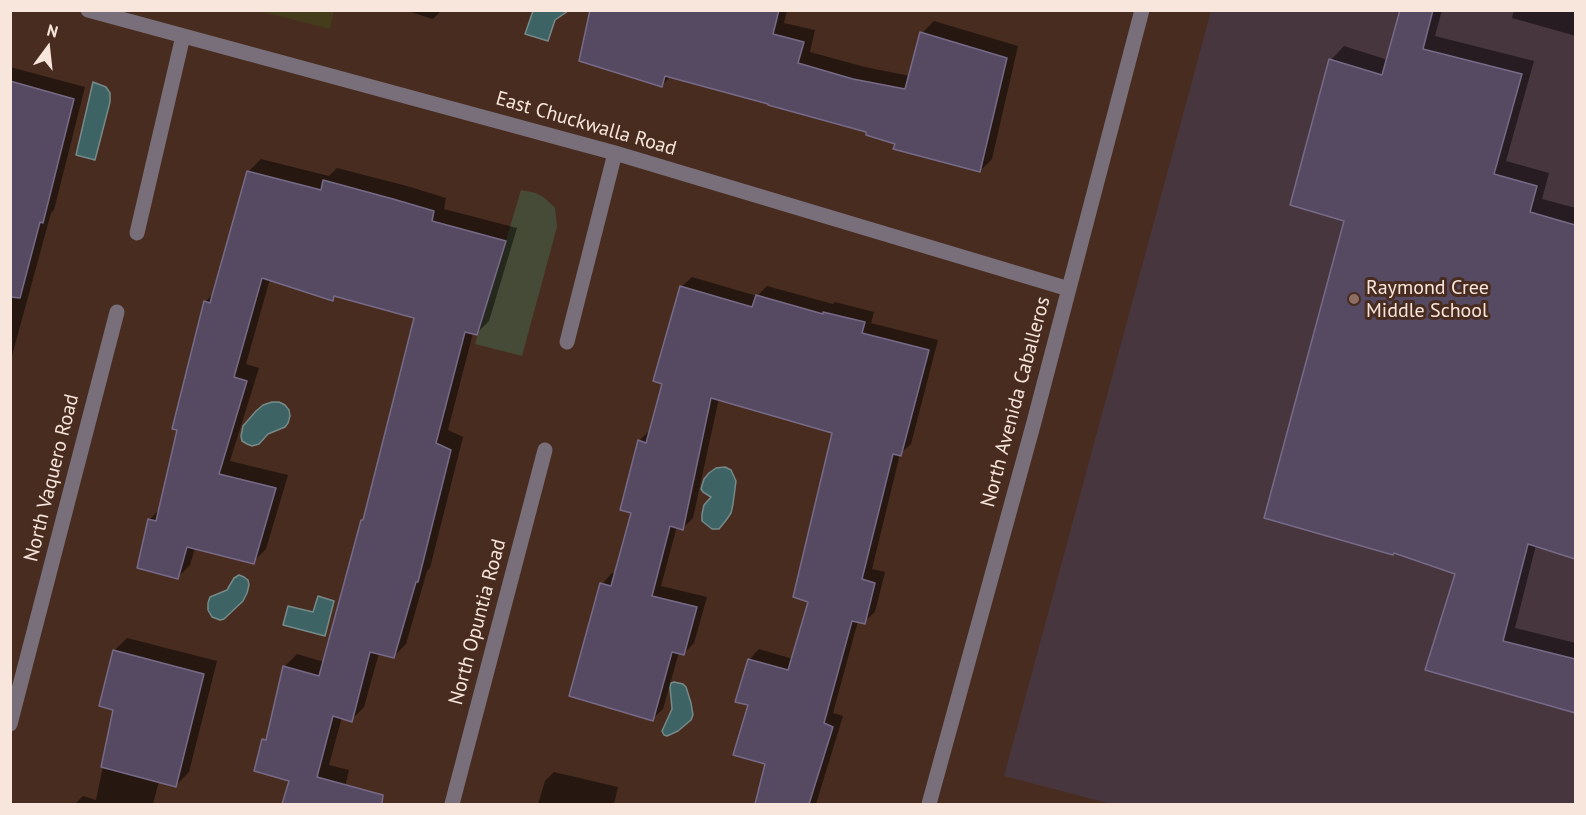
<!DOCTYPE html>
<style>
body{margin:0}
#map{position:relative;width:1586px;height:815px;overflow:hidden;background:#482c1f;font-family:"PT Sans",sans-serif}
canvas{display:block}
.frame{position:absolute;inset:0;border:12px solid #f8e5dc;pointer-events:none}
.north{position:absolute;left:18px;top:18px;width:60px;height:60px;-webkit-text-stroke:4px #482c1f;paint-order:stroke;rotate:15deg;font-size:16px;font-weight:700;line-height:24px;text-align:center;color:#f8e5dc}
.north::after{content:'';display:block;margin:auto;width:21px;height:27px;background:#f8e5dc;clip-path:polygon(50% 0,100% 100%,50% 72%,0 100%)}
</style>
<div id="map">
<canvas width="1586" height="815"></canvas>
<div class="frame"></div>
<div class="north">N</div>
</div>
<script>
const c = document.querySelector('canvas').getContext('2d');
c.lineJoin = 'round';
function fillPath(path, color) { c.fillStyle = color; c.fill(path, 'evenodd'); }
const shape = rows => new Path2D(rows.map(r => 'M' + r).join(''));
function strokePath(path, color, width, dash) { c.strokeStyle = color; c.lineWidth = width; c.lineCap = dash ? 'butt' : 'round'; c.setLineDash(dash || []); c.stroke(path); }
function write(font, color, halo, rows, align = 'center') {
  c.font = font + ' "PT Sans",sans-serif'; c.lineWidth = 6; c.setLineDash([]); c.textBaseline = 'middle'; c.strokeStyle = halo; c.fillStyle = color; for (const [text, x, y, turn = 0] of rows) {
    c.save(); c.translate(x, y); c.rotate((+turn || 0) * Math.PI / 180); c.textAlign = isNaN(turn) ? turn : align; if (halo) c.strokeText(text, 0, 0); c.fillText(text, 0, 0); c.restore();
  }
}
const education = shape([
 [1211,11,1575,11,1575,804,1111,804,1004,776]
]);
const green = shape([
 [521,190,536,193,546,199,555,208,557,227,522,356,475,344]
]);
const sand = shape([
 [259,11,259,10,334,11,330,29]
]);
const water = shape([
 [533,11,533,10,568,11,555,20,548,41,525,34,533,11],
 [93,82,106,87,110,93,110,102,95,160,76,155,93,82],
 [272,402,279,402,285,405,289,410,290,416,288,423,285,427,268,434,259,444,252,446,247,444,242,441,241,436,243,426,256,411,263,405,272,402],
 [725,467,731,470,736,481,733,504,731,513,727,519,719,529,712,529,702,521,702,514,704,505,711,497,703,492,701,489,704,479,709,473,716,468,725,467],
 [239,575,244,577,248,580,249,585,247,593,243,601,224,619,220,620,212,617,208,610,208,603,210,597,227,590,234,578,239,575],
 [318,596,334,601,325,636,283,625,288,606,313,612,318,596],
 [674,682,683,684,686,687,691,703,693,715,691,720,678,731,667,736,664,735,662,731,672,709,670,687,671,683,674,682]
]);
const shadow = shape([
 [404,10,442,10,433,19],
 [592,10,787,10,784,23,815,30,810,52,865,67,910,76,922,33,934,21,1018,46,992,159,980,171,897,143,868,131,671,76,662,85],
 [1402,10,1442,10,1435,36,1534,61,1506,161,1549,173,1542,199,1576,208,1576,396,1567,430,1576,433,1576,558,1536,545,1515,628,1576,643,1576,711,1427,669,1457,573,1346,220,1291,204,1331,60,1344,46,1388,60],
 [1514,10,1576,10,1576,36,1512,18],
 [10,67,85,87,54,210,51,213,10,363],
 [261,159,329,176,337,168,407,186,446,198,444,209,517,228,489,321,476,334,473,333,448,430,463,437,430,568,427,571,406,644,393,657,379,653,364,707,351,720,342,717,329,765,349,770,341,804,283,804,290,780,264,740,268,736,284,667,297,654,324,662,362,521,365,518,416,317,337,295,332,299,270,279,246,364,259,368,230,461,288,475,266,549,253,562,195,548,190,565,177,578,149,520,161,508,205,302,214,293,248,172],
 [692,277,757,296,767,286,833,304,835,302,874,312,871,323,938,340,911,444,900,454,872,569,885,572,875,612,864,622,858,621,833,713,843,716,816,804,756,804,767,763,750,704,749,660,759,649,793,659,810,601,834,431,719,398,693,518,683,528,677,526,661,586,707,597,694,643,684,653,679,652,663,709,652,719,602,584,612,573,616,574,633,512,639,441,649,431,651,431,664,383,681,287],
 [127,638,217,661,189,772,176,785,159,781,153,804,75,804,83,796,96,800,115,709,114,651],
 [554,772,618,787,614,804,538,804,545,781]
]);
const building = shape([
 [590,10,779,10,773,34,804,42,798,63,853,79,905,89,920,32,1007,58,980,172,893,149,895,144,866,135,866,132,768,105,768,104,665,76,662,87,579,61,590,10],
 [1400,10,1433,10,1423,49,1522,74,1494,174,1537,186,1530,212,1575,225,1575,559,1528,544,1503,641,1575,659,1575,713,1425,670,1455,574,1394,553,1393,555,1264,518,1344,221,1290,205,1329,59,1382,75,1400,10],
 [10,81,74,99,43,223,40,222,20,298,10,297,10,81],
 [247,171,321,190,323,180,393,199,434,211,432,221,506,241,477,335,465,332,436,443,451,450,418,582,416,582,394,658,370,652,352,722,333,716,317,777,383,795,382,804,282,804,289,781,254,771,262,739,266,740,283,666,319,676,361,520,363,520,414,318,334,296,333,301,262,278,234,377,247,381,219,474,276,488,254,564,187,547,178,579,137,568,148,519,156,521,177,430,172,429,204,301,210,303,247,171],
 [680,286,752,307,756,295,823,314,823,312,865,322,862,333,929,350,901,456,893,454,862,579,875,583,865,624,852,621,824,723,833,727,809,804,755,804,765,764,733,755,748,705,735,702,748,659,788,670,808,602,793,597,832,433,711,398,683,530,670,526,652,596,697,607,684,655,672,652,653,721,569,696,600,583,611,586,631,513,620,510,638,440,646,443,662,384,653,381,680,286],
 [113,650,204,674,176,787,101,767,113,710,99,706,113,650]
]);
const minor = shape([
 [88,10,615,153,1069,289],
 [137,233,183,36],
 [567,342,615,153],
 [10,724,117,312],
 [452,804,545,450],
 [929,804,1034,422,1142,10]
]);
const markers = [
 [1354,299,6,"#8d6e63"]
];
const streetNames = [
 ["East Chuckwalla Road",586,124,16],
 ["North Avenida Caballeros",1016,402,-75],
 ["North Vaquero Road",52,478,-76],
 ["North Opuntia Road",478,622,-75]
];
const poiNames = [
 ["Raymond Cree",1366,288],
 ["Middle School",1366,311]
];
fillPath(education, '#48363e');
fillPath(green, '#464b37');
fillPath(sand, '#443c1b');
fillPath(water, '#3e6365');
strokePath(water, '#768a89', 1.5);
fillPath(shadow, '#0007');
fillPath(building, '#564a63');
strokePath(building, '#776a87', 1.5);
strokePath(minor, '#796f7a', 15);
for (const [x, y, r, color] of markers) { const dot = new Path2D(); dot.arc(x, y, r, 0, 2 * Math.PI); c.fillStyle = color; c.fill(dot); strokePath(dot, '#482c1f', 2); }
write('20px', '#f8e5dc', '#482c1f', streetNames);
write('20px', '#f8e5dc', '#482c1f', poiNames, 'left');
</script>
